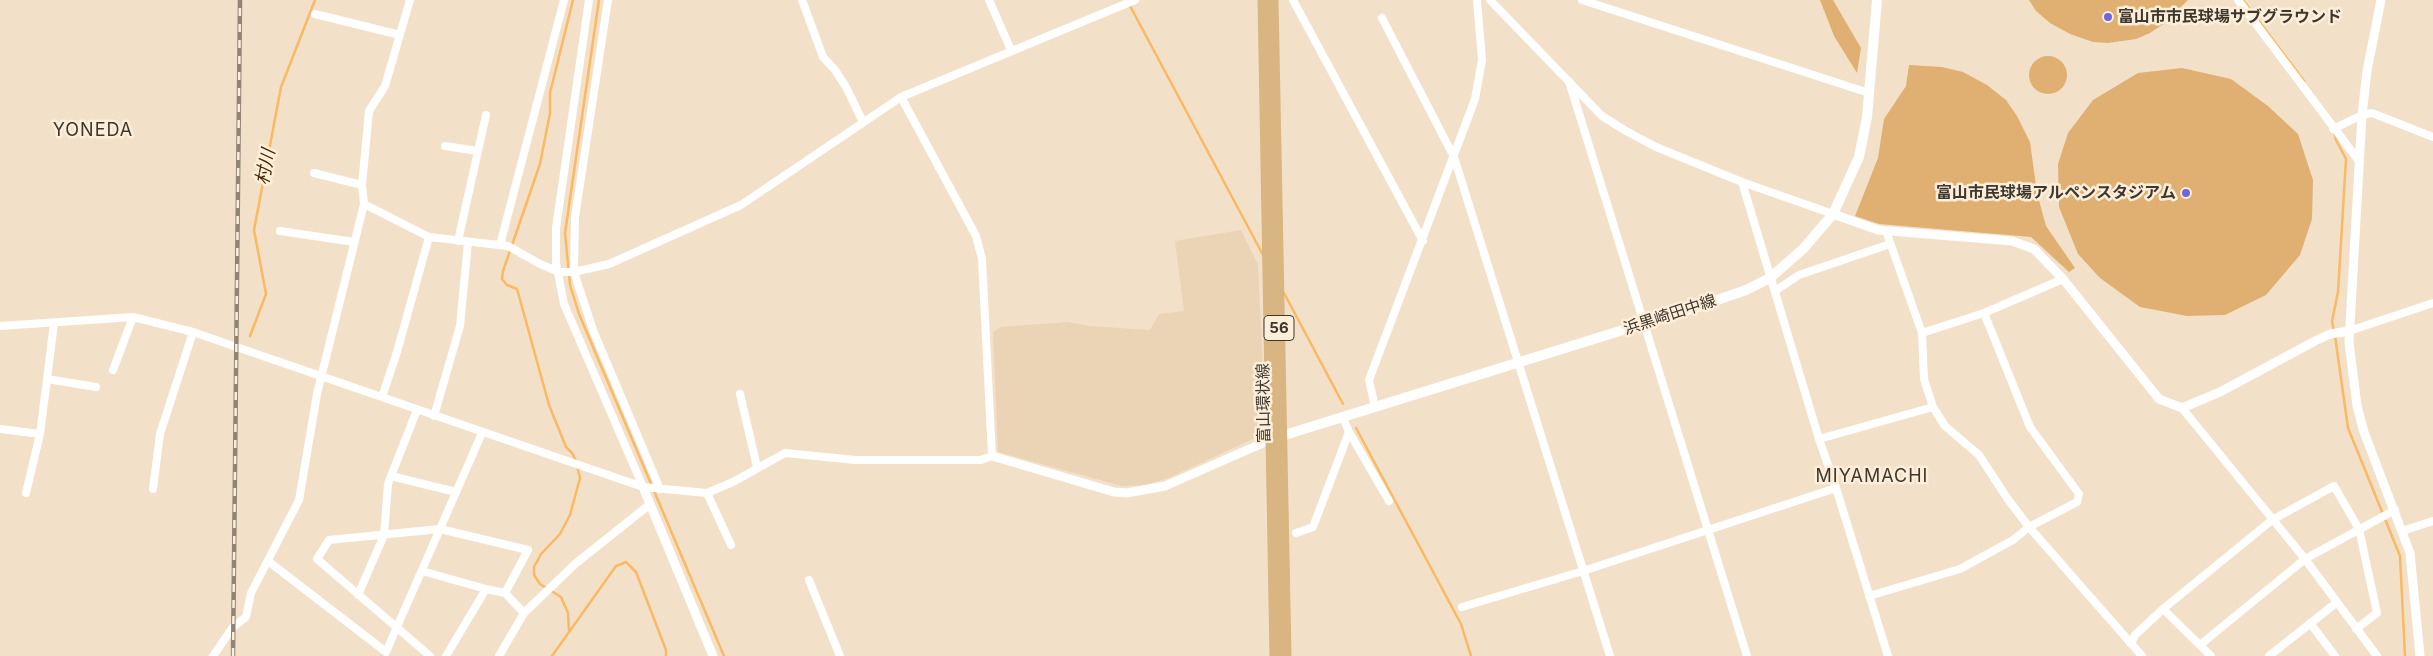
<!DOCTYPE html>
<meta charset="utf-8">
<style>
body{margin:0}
canvas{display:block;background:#f3e0c8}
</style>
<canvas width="2433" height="656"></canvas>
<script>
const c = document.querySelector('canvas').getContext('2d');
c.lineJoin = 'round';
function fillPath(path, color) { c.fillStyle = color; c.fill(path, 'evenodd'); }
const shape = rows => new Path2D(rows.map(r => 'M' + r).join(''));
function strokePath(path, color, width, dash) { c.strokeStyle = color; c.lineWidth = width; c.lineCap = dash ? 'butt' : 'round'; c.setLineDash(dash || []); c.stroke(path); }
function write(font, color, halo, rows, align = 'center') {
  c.font = font + ' Inter,"Noto Sans JP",sans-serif'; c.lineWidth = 5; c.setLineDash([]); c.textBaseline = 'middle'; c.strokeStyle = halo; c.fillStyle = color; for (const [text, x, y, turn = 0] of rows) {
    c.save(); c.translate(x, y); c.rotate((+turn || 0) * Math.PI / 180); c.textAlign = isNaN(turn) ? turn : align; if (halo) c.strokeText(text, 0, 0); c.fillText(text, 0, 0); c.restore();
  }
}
const built = shape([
 [1241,230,1258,265,1265,408,1263,427,1257,437,1168,478,1145,485,1122,486,998,452,993,332,1001,327,1067,322,1089,326,1150,330,1159,314,1184,311,1175,241]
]);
const green = shape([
 [1820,0,1833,0,1861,48,1857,73,1834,36],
 [2029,0,2188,0,2165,23,2150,33,2136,39,2108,43,2093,42,2070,34,2050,23,2036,11],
 '2029 75a19 19 0 1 1 38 0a19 19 0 1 1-38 0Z',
 [1909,65,1942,67,1963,72,1987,85,2006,100,2017,116,2030,142,2037,193,2046,226,2075,268,2069,272,2031,237,1879,224,1855,216,1878,158,1884,119,1906,86],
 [2182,68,2231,79,2268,106,2298,134,2313,180,2312,219,2300,255,2266,295,2225,315,2187,316,2140,307,2100,278,2078,254,2059,207,2058,164,2068,133,2093,100,2138,73]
]);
const stream = shape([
 [573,0,550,93,550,113,540,164,503,271,502,279,507,285,517,289,549,405,566,447,572,453,576,461],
 [599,0,565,233,570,285,579,314,724,656],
 [2243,0,2304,81],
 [1129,4,1263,255],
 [1284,293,1343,404],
 [2334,331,2332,321,2338,292,2346,159,2336,140,2334,132],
 [250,336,266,294,254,230,281,87,315,0],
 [2335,336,2348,428,2400,556,2405,656],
 [1356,428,1461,624,1471,656],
 [569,631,568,613,561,597,540,584,534,575,534,567,541,554,560,534,570,515,580,478,577,466],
 [552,656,616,566,626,562,636,572,666,650,666,656]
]);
const minor = shape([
 [589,0,556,228,556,263,564,304,643,487],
 [608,0,575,217,574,272,593,330,660,489],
 [802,0,823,57,835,70,846,87,863,122],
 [989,0,1011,50],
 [1293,0,1423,241],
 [1490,0,1602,116,1626,131,1656,147,1742,182,1833,214],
 [1582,0,1869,93],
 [2238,0,2359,161],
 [315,14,400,35],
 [1382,18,1454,157,1610,656],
 [1569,81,1747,656],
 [2333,129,2362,115,2372,113,2433,137],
 [445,146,478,151,458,241],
 [478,151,486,115],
 [314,173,362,185],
 [1742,182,1819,439,1836,488,1888,656],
 [364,204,429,237,508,246,540,264,559,272,574,272,609,264,741,205,901,97,1135,0],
 [280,231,354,242],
 [1886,231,1922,333,1924,379,1933,407,1945,426,1979,455,2007,498,2029,527,2142,656],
 [500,245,564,0],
 [1775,291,1799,275,1890,244],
 [54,323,47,379,96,387],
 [0,326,133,317,193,332,643,487,707,493,733,482,785,453,855,460,981,460,992,456,982,259,976,236,901,97],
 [2349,331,2433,303],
 [1922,333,1984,313,2063,279],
 [113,370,133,317],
 [740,394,757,467],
 [382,397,397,352,429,237],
 [1375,407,1369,380,1475,99,1482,60,1477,0],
 [2182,408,2305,559,2377,656],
 [434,416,460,326,468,242],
 [0,429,40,434,47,379],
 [1349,432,1389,501],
 [1819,439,1933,407],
 [391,476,417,410],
 [153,489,160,434,193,332],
 [26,493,40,434],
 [707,493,731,545],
 [2402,531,2433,521],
 [1296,533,1313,527,1349,432,1343,418],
 [268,561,386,652,482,433],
 [422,571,486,589,446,656],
 [809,580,840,656],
 [486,589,505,593,524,613],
 [358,595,384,535,388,484,391,476,456,492],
 [1869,596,1960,569,2013,540,2029,527,2077,502,2079,494,2030,427,1984,313],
 [1462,607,1583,571,1836,488],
 [2163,609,2211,656],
 [2310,623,2335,656],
 [2131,644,2135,635,2163,609,2272,520,2334,486,2359,529,2377,613,2356,629],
 [2200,645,2305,559,2395,510],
 [213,656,233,627,246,617,251,593,299,500,317,394,364,204,362,185,369,111,385,86,410,0],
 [430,656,317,559,329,540,440,529,528,550,505,593],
 [499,656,524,613,575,564,649,505],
 [2269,656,2336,603]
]);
const tertiary = shape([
 [2381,0,2367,71,2362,115,2349,342,2357,406,2364,432,2410,553,2420,656],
 [1833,214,1878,230,2012,241,2034,249,2063,279,2159,399,2182,408,2220,392,2315,341,2330,334,2349,331],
 [992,456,1114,492,1127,493,1165,486,1272,439],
 [643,487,713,656]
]);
const secondary = shape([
 [1275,438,1694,308,1746,290,1770,278,1803,249,1833,214,1859,157,1867,117,1877,0]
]);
const primary = shape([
 [1263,0,1275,656],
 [1273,0,1286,656]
]);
const rail = shape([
 [233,656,240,0]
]);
const markers = [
 [2108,17,5,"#6e65df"],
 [2186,193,5,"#6e65df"]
];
const shields = [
 [1279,328,30]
];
const shieldNames = [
 ["56",1279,328]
];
const poiNames = [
 ["富山市市民球場サブグラウンド",2118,17],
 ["富山市民球場アルペンスタジアム",2176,193,"right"]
];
const streetNames = [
 ["浜黒崎田中線",1670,315,-18],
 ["富山環状線",1264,403,-91]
];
const neighbourhoodNames = [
 ["YONEDA",93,131],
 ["MIYAMACHI",1872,477]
];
const waterNames = [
 ["村川",266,167,-79]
];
fillPath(built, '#ebd3b6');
fillPath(green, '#e0b073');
strokePath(stream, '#fab962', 2.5);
strokePath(minor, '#fff', 8);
strokePath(tertiary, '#fff', 9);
strokePath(secondary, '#fff', 10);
strokePath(primary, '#d9b581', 11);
strokePath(rail, '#908474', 4.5);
strokePath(rail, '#fdeeda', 2.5, [8]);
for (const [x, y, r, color] of markers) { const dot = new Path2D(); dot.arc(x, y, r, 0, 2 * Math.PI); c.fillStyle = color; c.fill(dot); strokePath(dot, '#fdeeda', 2); }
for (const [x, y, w] of shields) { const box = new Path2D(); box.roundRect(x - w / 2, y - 12.5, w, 25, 4); c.fillStyle = '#fdeeda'; c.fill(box); strokePath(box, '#3e372d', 1); }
write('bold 15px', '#3e372d', null, shieldNames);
write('bold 16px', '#3e372d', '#fdeeda', poiNames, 'left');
write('16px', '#3e372d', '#fdeeda', streetNames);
c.letterSpacing = '1px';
write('18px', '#3e372d', '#fdeeda', neighbourhoodNames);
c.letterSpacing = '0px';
write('italic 18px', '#412801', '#fdeeda', waterNames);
</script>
